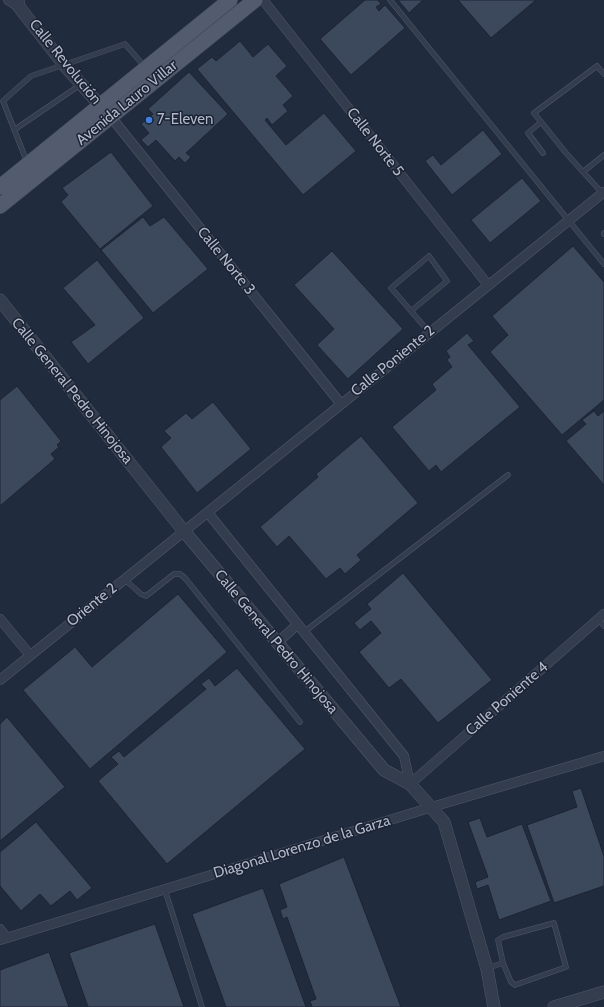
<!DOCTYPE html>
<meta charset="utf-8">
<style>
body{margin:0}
canvas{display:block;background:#202b3d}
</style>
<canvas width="604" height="1007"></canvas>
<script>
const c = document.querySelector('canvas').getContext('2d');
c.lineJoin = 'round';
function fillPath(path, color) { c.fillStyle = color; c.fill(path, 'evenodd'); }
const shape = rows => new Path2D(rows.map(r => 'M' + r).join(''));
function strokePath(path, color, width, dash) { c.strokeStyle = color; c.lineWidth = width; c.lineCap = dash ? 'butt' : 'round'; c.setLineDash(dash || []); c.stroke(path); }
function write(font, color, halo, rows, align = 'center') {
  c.font = font + ' Cabin,sans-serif'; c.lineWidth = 3; c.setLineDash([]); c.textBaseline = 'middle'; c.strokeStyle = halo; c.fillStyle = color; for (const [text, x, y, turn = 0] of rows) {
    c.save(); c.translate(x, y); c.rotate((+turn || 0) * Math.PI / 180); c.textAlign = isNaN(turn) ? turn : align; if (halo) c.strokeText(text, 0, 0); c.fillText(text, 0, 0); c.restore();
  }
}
const building = shape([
 [365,0,378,0,381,4,376,7,379,11,385,5,405,28,351,75,320,39,365,0],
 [398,0,423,0,409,13,398,0],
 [458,0,536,0,491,38,458,0],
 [240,41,253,57,268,44,287,66,276,76,293,96,283,105,288,111,272,125,267,118,265,120,286,145,324,113,356,151,303,195,197,69,212,57,216,61,240,41],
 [189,72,228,114,186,153,191,157,185,163,179,157,175,161,156,140,148,147,141,140,149,133,141,124,153,114,148,109,189,72],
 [483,130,502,154,452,195,425,161,433,155,441,165,483,130],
 [111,152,153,206,100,249,61,202,68,195,62,188,111,152],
 [522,178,541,201,490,243,471,220,522,178],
 [143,217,150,226,164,217,208,269,153,313,101,250,143,217],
 [573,246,604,282,604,400,562,435,490,352,508,335,492,316,573,246],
 [332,251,403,329,348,379,317,345,334,329,294,285,332,251],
 [97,260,144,318,88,364,71,342,95,325,63,288,97,260],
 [467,333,474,341,468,345,520,407,441,472,436,465,429,471,392,427,436,390,432,384,452,367,447,360,450,357,446,351,467,333],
 [17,386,61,441,57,445,59,447,51,454,55,459,0,506,0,400,17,386],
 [213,402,251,449,197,493,161,447,171,438,164,431,186,413,192,419,213,402],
 [594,411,598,416,604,411,604,485,566,441,586,424,582,420,594,411],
 [361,436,418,503,357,555,361,560,345,574,340,568,326,579,289,536,277,547,260,527,318,477,316,474,361,436],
 [403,573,492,680,438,723,401,679,389,688,359,652,381,633,371,621,360,630,354,623,371,609,367,604,403,573],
 [178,594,227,652,90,769,23,690,75,647,92,667,178,594],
 [237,668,305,749,167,864,98,781,118,764,111,757,119,751,124,757,206,689,201,684,209,678,215,686,237,668],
 [7,717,65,787,0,841,0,724,7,717],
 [581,788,604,856,604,886,554,903,527,825,577,807,572,791,581,788],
 [480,818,487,837,522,824,551,901,499,920,488,885,477,889,475,882,488,877,468,822,480,818],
 [36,822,92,888,77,900,70,891,51,906,40,894,21,911,0,886,0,852,36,822],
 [344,857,401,1007,312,1007,310,1001,316,999,287,917,283,919,280,910,287,907,279,884,344,857],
 [263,888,306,1007,226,1007,192,914,263,888],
 [155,924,184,1007,88,1007,69,953,155,924],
 [49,952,69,1007,0,1007,0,970,49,952]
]);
const service = shape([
 [390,0,604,264],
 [541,122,528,133,543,153],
 [14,130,80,85],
 [27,162,3,101,31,76,125,44,145,67],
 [583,172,604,155],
 [603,194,566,153,534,113,597,66,604,74],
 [604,233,604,234],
 [411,311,447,281,429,256,391,288,399,297,429,332],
 [124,579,141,594,146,596,174,574,180,574,185,578,300,722],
 [598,619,604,626],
 [304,632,508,475],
 [165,890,202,1007],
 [554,923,566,967,515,985,511,982,503,963,498,940,503,937,554,923],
 [488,968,503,963]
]);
const minor = shape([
 [8,0,19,7],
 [263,0,488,285],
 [111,117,341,404],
 [208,513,404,756,410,784],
 [0,619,30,655],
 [277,643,298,624],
 [0,680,604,192],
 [410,784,604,614],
 [0,929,7,938],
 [0,940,432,807,604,756]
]);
const tertiary = shape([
 [18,0,19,7,65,66,106,112],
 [0,300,183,530,384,770,410,784,444,822,487,969,494,1007],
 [554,1007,604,992]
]);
const primary = shape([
 [0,187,230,0],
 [0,206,255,0]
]);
const markers = [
 [149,120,4,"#3f7fe0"]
];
const streetNames = [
 ["Calle Revolución",65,62,51],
 ["Avenida Lauro Villar",127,103,-39],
 ["Calle Norte 5",375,142,52],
 ["Calle Norte 3",226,261,51],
 ["Calle Poniente 2",393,361,-39],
 ["Calle General Pedro Hinojosa",72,391,51],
 ["Oriente 2",92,605,-39],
 ["Calle General Pedro Hinojosa",276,642,50],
 ["Calle Poniente 4",507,699,-41],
 ["Diagonal Lorenzo de la Garza",302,847,-17]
];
const poiNames = [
 ["7-Eleven",157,120]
];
fillPath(building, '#3c495d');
strokePath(building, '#1c2434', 1);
strokePath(service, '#505868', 5.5);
strokePath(minor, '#505868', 10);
strokePath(tertiary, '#505868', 13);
strokePath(primary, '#3e4656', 16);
strokePath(service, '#343d4d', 4.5);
strokePath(minor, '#343d4d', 9);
strokePath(tertiary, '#343d4d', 12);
strokePath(primary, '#525c6e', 15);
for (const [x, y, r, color] of markers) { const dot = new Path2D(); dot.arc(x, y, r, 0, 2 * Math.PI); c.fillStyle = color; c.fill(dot); strokePath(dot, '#1a2232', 1.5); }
write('15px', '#b0b8c9', '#1a2232', streetNames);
write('15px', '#b0b8c9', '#1a2232', poiNames, 'left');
</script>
